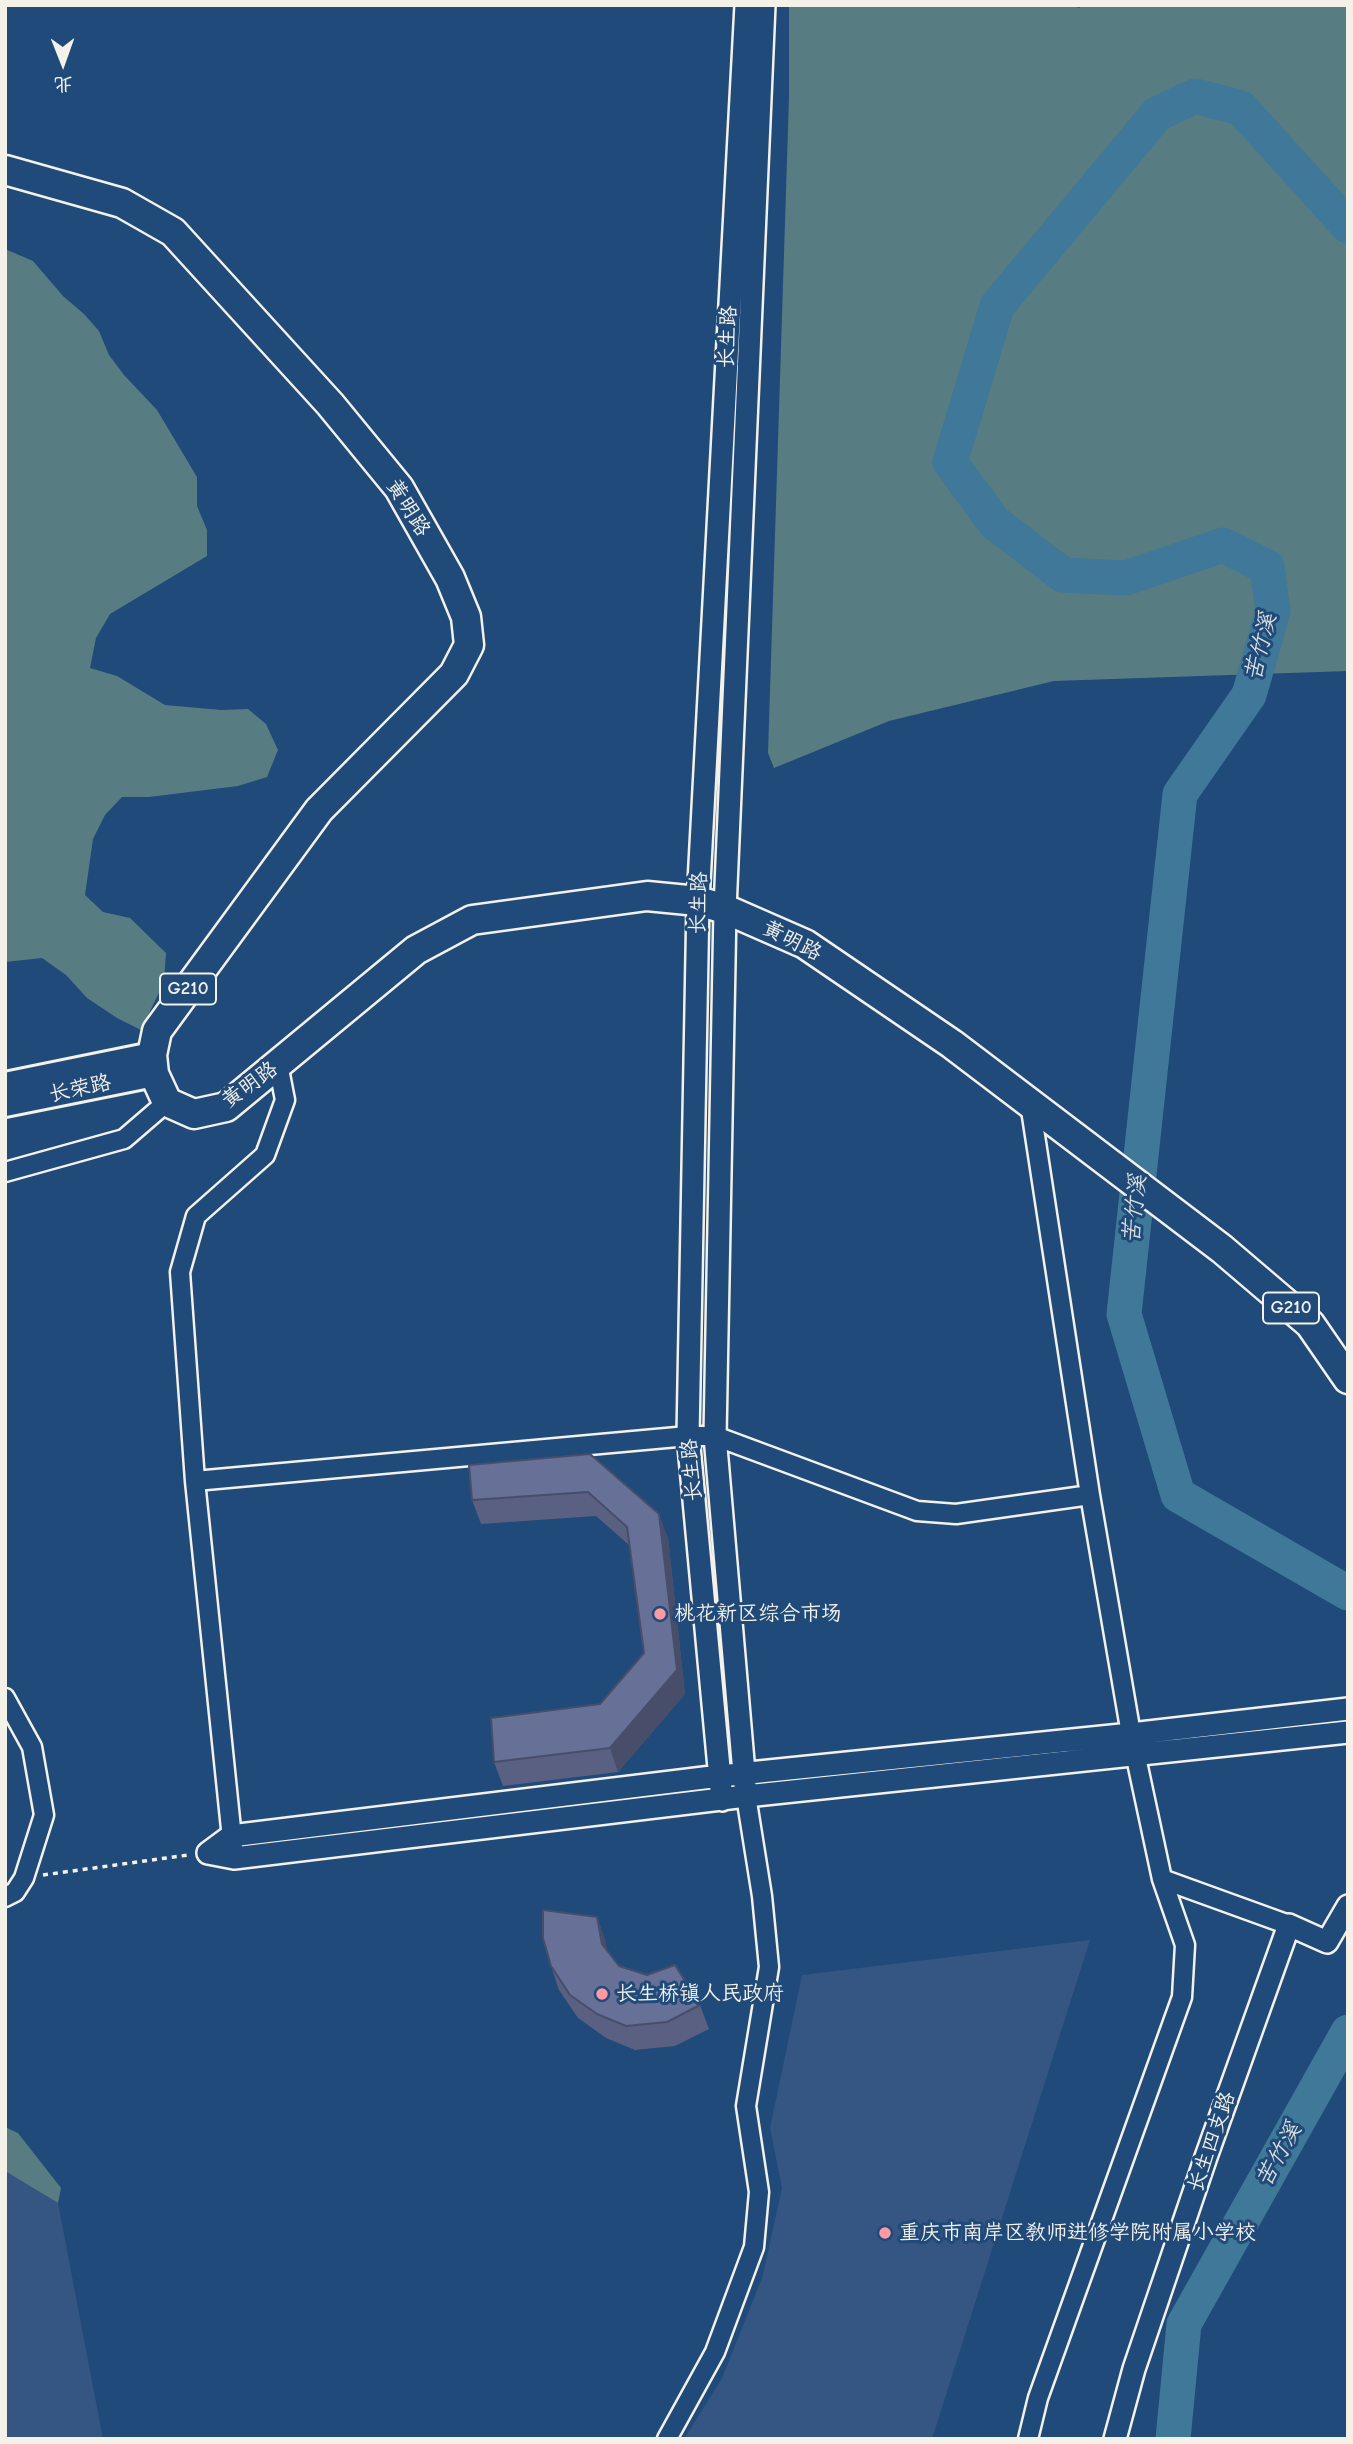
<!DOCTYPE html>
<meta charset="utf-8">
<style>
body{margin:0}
#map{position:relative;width:1353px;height:2444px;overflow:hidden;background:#1f4a7a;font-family:"Comic Neue","LXGW WenKai TC",sans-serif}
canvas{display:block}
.frame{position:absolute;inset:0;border:7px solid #f4f1e8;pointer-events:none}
.north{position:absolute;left:28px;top:28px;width:70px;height:70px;-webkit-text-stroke:5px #1f4a7a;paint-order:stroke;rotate:179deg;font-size:19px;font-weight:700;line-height:28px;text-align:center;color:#f4f1e8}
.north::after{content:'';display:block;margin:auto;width:24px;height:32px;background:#f4f1e8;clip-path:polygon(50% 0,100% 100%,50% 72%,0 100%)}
</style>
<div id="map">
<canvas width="1353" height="2444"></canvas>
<div class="frame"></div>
<div class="north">北</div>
</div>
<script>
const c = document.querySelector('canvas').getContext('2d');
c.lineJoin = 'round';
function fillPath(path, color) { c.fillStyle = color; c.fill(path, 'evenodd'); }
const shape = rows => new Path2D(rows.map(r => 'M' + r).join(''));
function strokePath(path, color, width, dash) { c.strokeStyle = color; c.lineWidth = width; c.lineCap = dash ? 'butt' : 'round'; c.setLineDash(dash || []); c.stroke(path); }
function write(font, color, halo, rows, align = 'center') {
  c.font = font + ' "Comic Neue","LXGW WenKai TC",sans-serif'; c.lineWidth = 6; c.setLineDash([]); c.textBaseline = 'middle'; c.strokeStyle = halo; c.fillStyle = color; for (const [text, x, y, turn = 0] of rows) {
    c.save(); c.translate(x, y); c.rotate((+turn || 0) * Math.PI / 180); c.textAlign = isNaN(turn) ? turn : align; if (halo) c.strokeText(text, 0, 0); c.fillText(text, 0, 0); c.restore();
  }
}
const built = shape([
 [1090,1940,932,2439,684,2439,722,2378,762,2278,782,2188,770,2128,802,1975],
 [5,2171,58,2203,103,2439,5,2439]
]);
const green = shape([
 [789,5,1073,5,1079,8,1082,5,1348,5,1348,671,1054,681,889,721,774,768,768,753,789,97],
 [5,249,33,261,63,296,84,314,99,331,109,355,124,375,157,410,197,477,197,506,207,530,207,556,110,614,96,638,90,668,117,676,165,705,221,710,248,709,266,724,278,750,267,777,238,786,149,797,122,797,105,815,93,839,85,895,103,912,130,918,166,953,164,982,141,1030,117,1018,87,998,66,975,42,958,5,962],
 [5,2127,18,2133,61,2188,58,2203,5,2171]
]);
const river = shape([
 [1348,226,1241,108,1195,96,1157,114,997,306,950,462,994,522,1063,575,1126,578,1223,545,1267,567,1273,611,1249,695,1180,794,1124,1314,1178,1495,1348,1593],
 [1173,2439,1184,2324,1348,2032]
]);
const path = shape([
 [43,1875,188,1855]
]);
const minor = shape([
 [5,1172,124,1139,167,1102],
 [195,1481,688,1436,715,1436,917,1511,956,1514,1090,1495],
 [5,1698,32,1747,44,1815,24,1878,15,1892,5,1897],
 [233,1848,195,1481,180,1272,196,1216,265,1155,285,1100,278,1064],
 [1162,1879,1289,1925],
 [667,2439,715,2352,754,2247,759,2192,746,2106,769,1967,762,1896,746,1796],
 [1028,2439,1038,2398,1182,1997,1185,1945,1162,1879,1131,1734,1090,1495,1030,1103]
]);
const tertiary = shape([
 [746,1796,715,1436,725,909,764,5],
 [722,1800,688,1436,698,901,746,5],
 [208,1853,231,1836,720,1776,1131,1734,1348,1709],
 [208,1853,234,1858,746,1796,1348,1732],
 [1115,2439,1134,2369,1206,2157,1289,1925,1327,1942,1348,1906]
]);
const secondary = shape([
 [5,1085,152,1055],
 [5,1104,154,1074]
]);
const trunk = shape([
 [5,170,122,203,173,232,330,404,399,488,450,578,466,617,469,645,454,674,319,810,157,1031,152,1055,154,1074,167,1102,194,1114,226,1107,416,950,472,920,647,896,698,901,725,909,805,944,952,1044,1222,1249,1310,1324,1348,1379]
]);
const wall = shape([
 [590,1454,668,1538,685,1694,618,1772,503,1786,494,1762,600,1704,644,1653,629,1545,596,1516,481,1524,472,1500],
 [597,1917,605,1940,607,1951,619,1966,700,2005,709,2029,675,2046,635,2050,606,2038,578,2018,559,1990,551,1966]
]);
const shadedWall = shape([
 [659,1514,668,1538,685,1694,618,1772,610,1748,677,1670],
 [597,1917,605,1940,611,1968,602,1944]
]);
const building = shape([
 [590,1454,659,1514,677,1670,610,1748,494,1762,491,1718,600,1704,644,1653,627,1527,588,1492,472,1500,469,1465,590,1454],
 [543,1910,597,1917,602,1944,619,1966,647,1975,675,1965,700,2005,667,2022,626,2026,597,2014,570,1995,551,1966,543,1938,543,1910]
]);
const markers = [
 [660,1614,7,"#ff9aa2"],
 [602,1994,7,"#ff9aa2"],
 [885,2233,7,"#ff9aa2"]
];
const shields = [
 [188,989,56],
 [1291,1308,56]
];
const shieldNames = [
 ["G210",188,989],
 ["G210",1291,1308]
];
const streetNames = [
 ["长生路",728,337,-87],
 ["黄明路",408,508,58],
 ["长生路",699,903,-88],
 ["黄明路",792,941,27],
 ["黄明路",250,1085,-36],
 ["长荣路",80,1089,-12],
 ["长生路",692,1470,-95],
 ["长生四支路",1212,2142,-71]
];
const poiNames = [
 ["桃花新区综合市场",674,1614],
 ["长生桥镇人民政府",616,1994],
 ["重庆市南岸区教师进修学院附属小学校",899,2233]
];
const waterNames = [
 ["苦竹溪",1261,647,-76],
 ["苦竹溪",1135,1209,-84],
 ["苦竹溪",1279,2155,-61]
];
fillPath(built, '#355582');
fillPath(green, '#577c82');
strokePath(river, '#3f7898', 35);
strokePath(minor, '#f4f1e8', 23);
strokePath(tertiary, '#f4f1e8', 26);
strokePath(secondary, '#f4f1e8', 30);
strokePath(trunk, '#f4f1e8', 33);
strokePath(path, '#f4f1e8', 3.5, [5, 5]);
strokePath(minor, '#1f4a7a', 18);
strokePath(tertiary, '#1f4a7a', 21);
strokePath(secondary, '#1f4a7a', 24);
strokePath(trunk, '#1f4a7a', 28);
fillPath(wall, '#596081');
fillPath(shadedWall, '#484e69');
fillPath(building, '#677096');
strokePath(building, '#484e69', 2);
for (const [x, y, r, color] of markers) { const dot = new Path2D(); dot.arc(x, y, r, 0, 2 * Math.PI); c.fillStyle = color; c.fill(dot); strokePath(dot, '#1f4a7a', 2.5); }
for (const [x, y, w] of shields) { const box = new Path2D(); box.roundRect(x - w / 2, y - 15.5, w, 31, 5); c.fillStyle = '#1f4a7a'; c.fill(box); strokePath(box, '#f4f1e8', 2); }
write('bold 19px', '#f4f1e8', null, shieldNames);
write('21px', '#f4f1e8', '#1f4a7a', streetNames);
write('21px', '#f4f1e8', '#1f4a7a', poiNames, 'left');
write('italic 23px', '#d9dfdc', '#1f4a7a', waterNames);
</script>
